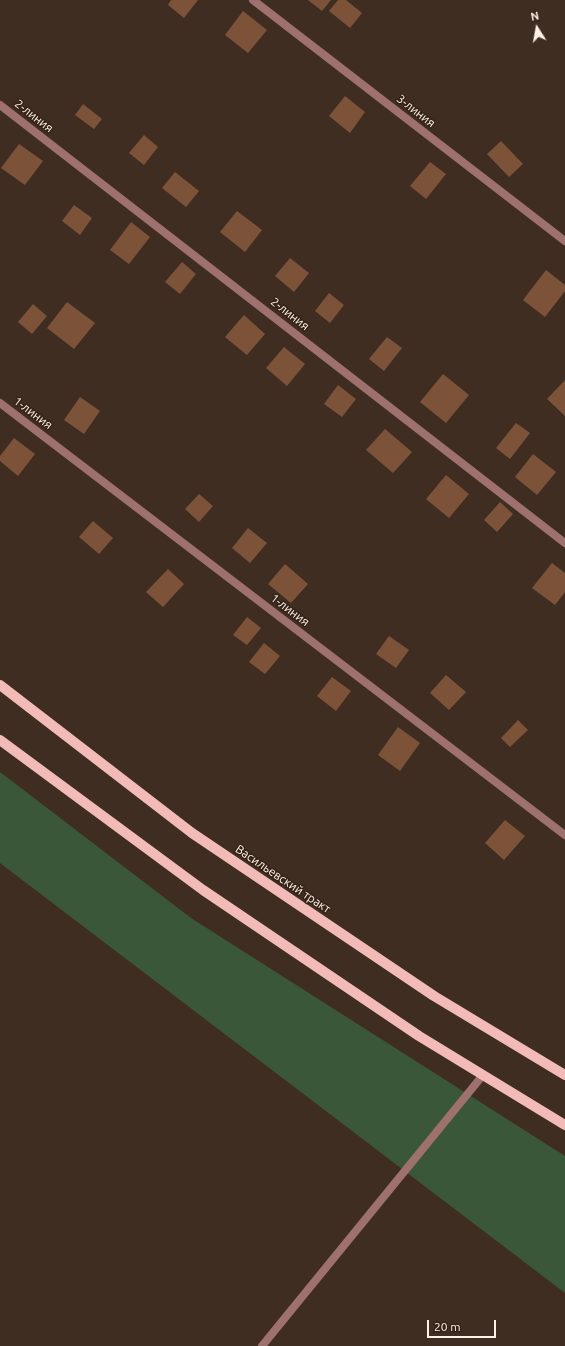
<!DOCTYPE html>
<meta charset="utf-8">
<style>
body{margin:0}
#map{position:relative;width:565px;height:1346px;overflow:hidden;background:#402d21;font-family:Ubuntu,sans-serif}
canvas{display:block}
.north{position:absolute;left:517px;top:8px;width:40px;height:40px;-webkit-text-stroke:3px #362317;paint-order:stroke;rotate:349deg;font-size:11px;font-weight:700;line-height:16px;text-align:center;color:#fef1e9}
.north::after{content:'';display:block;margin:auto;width:14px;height:18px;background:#fef1e9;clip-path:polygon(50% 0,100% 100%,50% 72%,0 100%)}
.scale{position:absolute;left:427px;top:1320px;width:69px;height:18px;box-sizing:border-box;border:2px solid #fef1e9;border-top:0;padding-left:5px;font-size:12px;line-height:14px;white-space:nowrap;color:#fef1e9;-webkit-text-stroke:3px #362317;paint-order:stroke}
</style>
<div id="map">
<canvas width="565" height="1346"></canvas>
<div class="north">N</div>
<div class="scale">20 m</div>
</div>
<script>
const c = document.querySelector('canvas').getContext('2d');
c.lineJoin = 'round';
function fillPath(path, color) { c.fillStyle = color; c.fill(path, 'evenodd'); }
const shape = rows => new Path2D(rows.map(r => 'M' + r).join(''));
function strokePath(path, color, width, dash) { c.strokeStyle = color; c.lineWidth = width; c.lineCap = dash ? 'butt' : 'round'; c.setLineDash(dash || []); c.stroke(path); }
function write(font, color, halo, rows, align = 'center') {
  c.font = font + ' Ubuntu,sans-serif'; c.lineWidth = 3; c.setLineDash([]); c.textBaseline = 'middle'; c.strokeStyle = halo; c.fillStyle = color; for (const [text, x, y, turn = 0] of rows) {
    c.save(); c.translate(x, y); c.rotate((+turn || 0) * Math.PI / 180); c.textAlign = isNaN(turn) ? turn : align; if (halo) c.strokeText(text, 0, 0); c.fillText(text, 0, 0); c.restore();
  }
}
const green = shape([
 [0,772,191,918,565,1156,565,1293,0,863]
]);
const building = shape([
 [171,0,198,0,184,18,168,5],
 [308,0,331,0,322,11],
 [338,0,346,0,362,13,350,28,329,11],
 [243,11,267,30,248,53,225,35],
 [345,96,365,112,350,133,329,116],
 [83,104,102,119,94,129,75,115],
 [144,135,158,147,144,165,129,153],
 [501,141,523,164,509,177,487,154],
 [19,144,43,161,25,185,1,168],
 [430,162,446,174,426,199,410,186],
 [175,172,199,191,186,207,162,188],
 [74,205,92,218,80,235,62,221],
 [237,211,262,230,245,252,220,232],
 [131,222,150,237,129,264,110,250],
 [290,258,309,273,294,292,275,276],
 [182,262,196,274,180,294,165,282],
 [546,270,565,285,565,291,545,317,523,300],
 [329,293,344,305,330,323,315,311],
 [67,302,95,323,74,349,47,328],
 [33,304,47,316,32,334,18,322],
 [244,315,265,334,247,355,225,337],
 [387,337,402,348,384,371,369,359],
 [284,347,305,364,287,386,266,368],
 [443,374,469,395,446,423,420,402],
 [565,380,565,416,547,399],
 [338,385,356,399,342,417,324,404],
 [80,397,100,411,84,434,64,420],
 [516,423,530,433,510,459,496,448],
 [385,429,412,452,393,473,366,450],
 [14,438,35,454,18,476,0,461,0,456],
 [533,454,556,472,537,495,515,477],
 [446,475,469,494,449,518,426,499],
 [199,494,213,506,199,522,185,509],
 [500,502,513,514,497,532,484,520],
 [93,521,113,538,99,554,79,537],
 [248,528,267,543,250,563,232,548],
 [552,563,565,573,565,592,555,605,532,588],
 [285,564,308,584,291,603,268,584],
 [168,569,184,584,163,607,146,592],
 [247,617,261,628,247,645,233,635],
 [389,636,409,650,396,668,376,654],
 [264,643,280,656,265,674,249,662],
 [446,675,466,692,449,710,430,693],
 [332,677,351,691,336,711,317,696],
 [518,720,528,730,510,747,501,738],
 [398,727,420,743,400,771,378,755],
 [505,820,525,836,504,860,485,843]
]);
const service = shape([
 [262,1346,483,1075]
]);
const minor = shape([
 [253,0,565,241],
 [0,105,565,543],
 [0,403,565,835]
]);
const primary = shape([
 [0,685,192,833,434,996,565,1075],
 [0,740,203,890,419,1036,565,1125]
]);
const streetNames = [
 ["3-линия",416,111,38],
 ["2-линия",34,116,38],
 ["2-линия",290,314,38],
 ["1-линия",33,413,37],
 ["1-линия",290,610,37],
 ["Васильевский тракт",283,879,34]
];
fillPath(green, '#3b573a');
fillPath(building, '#7c5339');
strokePath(service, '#9e716f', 8);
strokePath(minor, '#9e716f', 8);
strokePath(primary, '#f3bbb8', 10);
write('12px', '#fef1e9', '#362317', streetNames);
</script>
